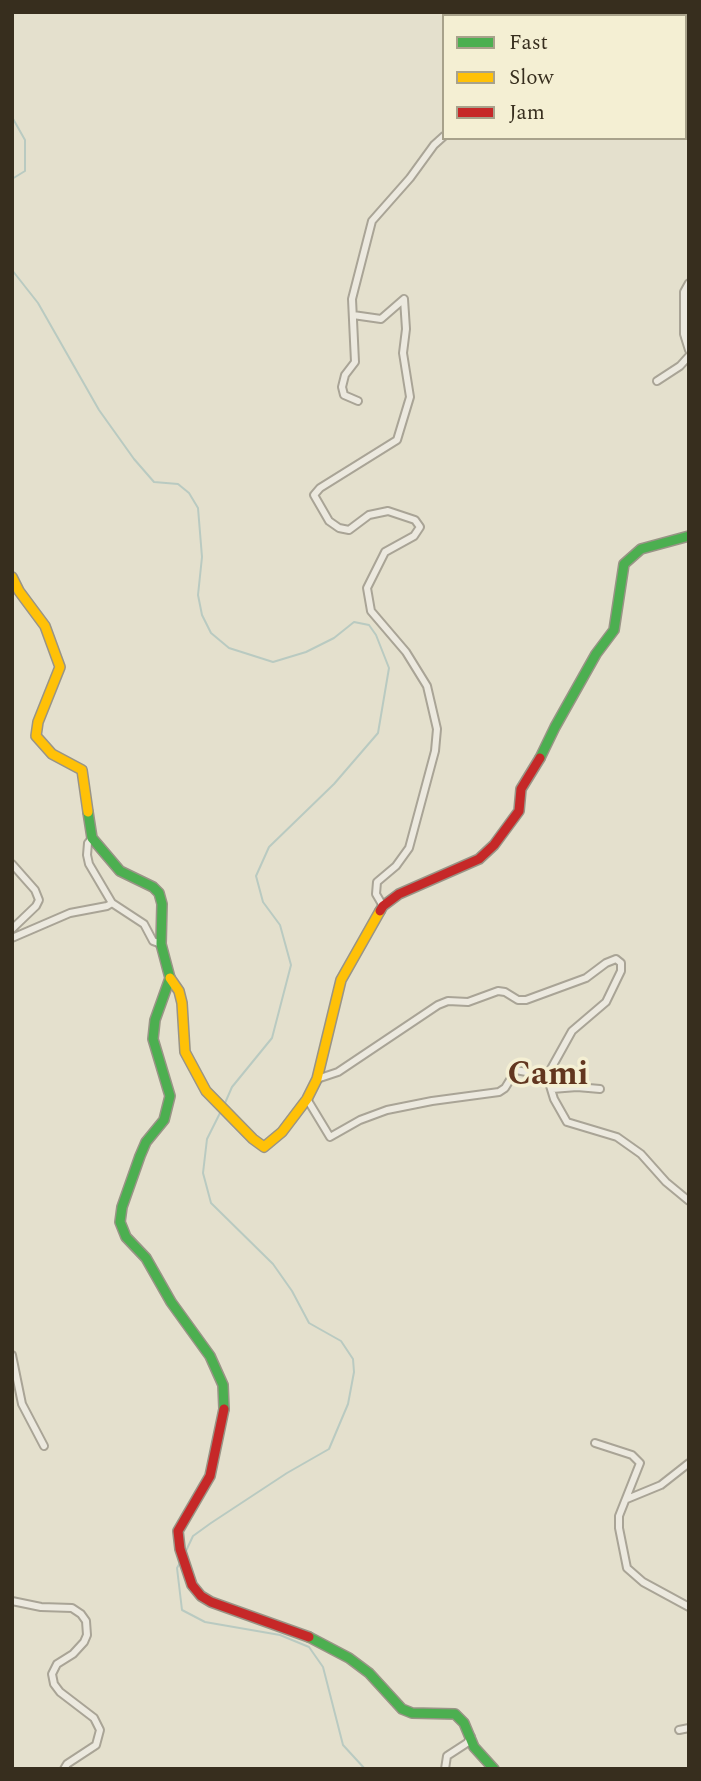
<!DOCTYPE html>
<style>
body{margin:0}
#map{position:relative;width:701px;height:1781px;overflow:hidden;background:#e4e0cd;font-family:Spectral,serif}
canvas{display:block}
.frame{position:absolute;inset:0;border:14px solid #372e1e;pointer-events:none}
.legend{position:absolute;left:442px;top:14px;width:245px;height:126px;box-sizing:border-box;background:#f4efd3;border:2px solid #a8a28b;margin:0;padding:9px 12px;list-style:none;font-size:21px;color:#372e1e}
.legend li{display:flex;align-items:center;gap:14px;height:35px}
.legend b{width:35px;border:2px solid #a8a28b}
</style>
<div id="map">
<canvas width="701" height="1781"></canvas>
<div class="frame"></div>
<ul class="legend">
<li><b style="height:9px;background:#4caf50"></b>Fast</li>
<li><b style="height:9px;background:#ffc107"></b>Slow</li>
<li><b style="height:9px;background:#c62828"></b>Jam</li>
</ul>
</div>
<script>
const c = document.querySelector('canvas').getContext('2d');
c.lineJoin = 'round';
const shape = rows => new Path2D(rows.map(r => 'M' + r).join(''));
function strokePath(path, color, width, dash) { c.strokeStyle = color; c.lineWidth = width; c.lineCap = dash ? 'butt' : 'round'; c.setLineDash(dash || []); c.stroke(path); }
function write(font, color, halo, rows, align = 'center') {
  c.font = font + ' Spectral,serif'; c.lineWidth = 7; c.setLineDash([]); c.textBaseline = 'middle'; c.strokeStyle = halo; c.fillStyle = color; for (const [text, x, y, turn = 0] of rows) {
    c.save(); c.translate(x, y); c.rotate((+turn || 0) * Math.PI / 180); c.textAlign = isNaN(turn) ? turn : align; if (halo) c.strokeText(text, 0, 0); c.fillText(text, 0, 0); c.restore();
  }
}
const stream = shape([
 [12,117,25,140,25,171,12,179],
 [12,270,38,303,99,410,134,459,154,482,178,484,189,493,198,508,202,557,198,595,202,615,211,633,229,648,273,662,306,652,334,638,354,622,369,625,376,635,389,668,378,733,334,784,269,847,256,876,263,902,280,925,291,965,272,1038,232,1087,225,1103],
 [185,1553,193,1536,211,1523,287,1473,329,1449,348,1404,354,1372,353,1359,341,1341,309,1323,292,1291,273,1264,211,1203,203,1173,207,1139,221,1111],
 [181,1561,177,1568,182,1610,205,1622,280,1635,309,1647,323,1667,343,1745,365,1769]
]);
const street = shape([
 [545,13,548,12],
 [689,283,684,292,684,334,689,350],
 [353,315,381,319,404,299,406,329,403,353,410,397,397,440,320,488,314,495,329,521,339,528,349,530,369,515,388,511,415,520,420,527,414,536,385,552,367,588,371,611,406,652,427,686,437,729,435,751,409,848,396,866,377,882,376,894,383,906],
 [657,381,680,366,689,356],
 [358,401,344,395,342,387,345,375,355,362,352,299,372,221,410,178,434,145,444,136],
 [92,838,88,843,87,855,89,864,112,903,144,924,153,941,161,944],
 [12,864,35,890,39,900,36,906,12,929],
 [12,938,70,913,107,906,112,903],
 [547,1076,554,1099,567,1122,617,1137,641,1154,666,1182,689,1201],
 [317,1079,338,1072,438,1005,448,1001,468,1002,498,991,505,992,518,1000,526,1000,586,978,606,963,616,959,621,963,621,971,606,1002,572,1031,547,1076],
 [552,1089,577,1087,600,1089],
 [307,1099,330,1137,360,1120,387,1110,432,1101,499,1092,505,1088,516,1070,547,1076],
 [12,1355,22,1404,44,1446],
 [595,1443,632,1455,640,1463,619,1516,619,1528,627,1568,643,1582,689,1607],
 [627,1499,661,1485,689,1463],
 [12,1601,41,1607,72,1608,81,1614,86,1621,87,1635,84,1642,73,1654,57,1664,52,1674,54,1684,60,1692,94,1718,100,1730,96,1745,67,1764,64,1769],
 [679,1730,689,1728],
 [445,1769,447,1756,467,1743,471,1737]
]);
const fast = shape([
 [540,758,555,727,596,654,614,630,624,564,641,549,689,536],
 [88,812,92,838,120,871,153,887,159,893,162,904,161,944,170,978,155,1020,153,1039,170,1096,164,1120,146,1142,140,1156,122,1207,120,1222,126,1237,146,1258,171,1302,210,1356,223,1385,224,1409],
 [309,1637,349,1658,369,1673,402,1709,412,1713,455,1714,464,1723,474,1747,494,1769]
]);
const slow = shape([
 [12,577,19,591,45,626,60,667,38,722,36,736,52,754,82,770,88,812],
 [170,978,179,991,182,1003,185,1052,206,1091,253,1139,264,1147,282,1132,307,1099,317,1079,341,980,380,911]
]);
const jam = shape([
 [380,911,383,906,399,894,479,859,494,845,519,811,521,789,540,758],
 [224,1409,210,1476,178,1531,180,1549,192,1585,201,1596,211,1602,309,1637]
]);
const districtNames = [
 ["Cami",548,1078]
];
strokePath(stream, '#b9cac1', 2);
strokePath(street, '#a9a496', 10);
strokePath(fast, '#999486', 12);
strokePath(slow, '#999486', 12);
strokePath(jam, '#999486', 12);
strokePath(street, '#ece9df', 6);
strokePath(fast, '#4caf50', 9);
strokePath(slow, '#ffc107', 9);
strokePath(jam, '#c62828', 9);
write('bold 33px', '#62361f', '#f4efd3', districtNames);
</script>
